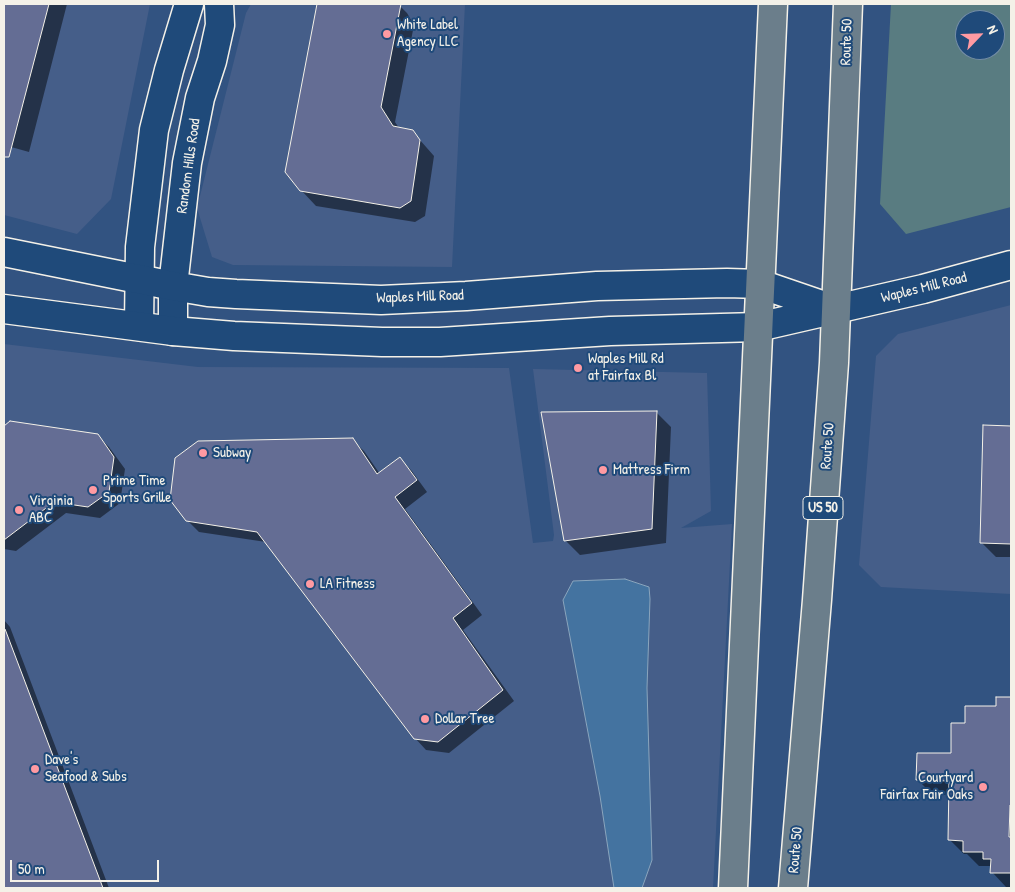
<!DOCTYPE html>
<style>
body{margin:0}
#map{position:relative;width:1015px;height:892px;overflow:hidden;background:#325381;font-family:"Patrick Hand",sans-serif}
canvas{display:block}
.frame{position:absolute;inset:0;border:5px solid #f4f1e8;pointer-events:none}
.north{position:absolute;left:955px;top:10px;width:50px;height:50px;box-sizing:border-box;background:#1f4a7a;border:1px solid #748da6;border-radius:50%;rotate:66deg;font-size:14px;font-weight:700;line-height:20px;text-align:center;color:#f4f1e8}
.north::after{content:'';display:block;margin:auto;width:18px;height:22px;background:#ff9aa2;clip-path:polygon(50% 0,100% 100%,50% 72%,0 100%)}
.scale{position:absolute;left:10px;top:860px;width:149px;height:22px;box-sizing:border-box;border:2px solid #f4f1e8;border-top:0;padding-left:6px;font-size:15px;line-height:18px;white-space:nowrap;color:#f4f1e8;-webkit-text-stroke:4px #1f4a7a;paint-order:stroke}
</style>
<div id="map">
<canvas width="1015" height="892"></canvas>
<div class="frame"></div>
<div class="north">N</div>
<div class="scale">50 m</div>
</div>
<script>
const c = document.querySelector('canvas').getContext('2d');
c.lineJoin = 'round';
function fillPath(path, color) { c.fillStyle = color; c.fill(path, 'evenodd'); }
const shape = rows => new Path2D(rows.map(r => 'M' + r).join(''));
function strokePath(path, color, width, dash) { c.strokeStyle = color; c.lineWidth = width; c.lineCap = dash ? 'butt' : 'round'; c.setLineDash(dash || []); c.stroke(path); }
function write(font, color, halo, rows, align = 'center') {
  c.font = font + ' "Patrick Hand",sans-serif'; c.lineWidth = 4; c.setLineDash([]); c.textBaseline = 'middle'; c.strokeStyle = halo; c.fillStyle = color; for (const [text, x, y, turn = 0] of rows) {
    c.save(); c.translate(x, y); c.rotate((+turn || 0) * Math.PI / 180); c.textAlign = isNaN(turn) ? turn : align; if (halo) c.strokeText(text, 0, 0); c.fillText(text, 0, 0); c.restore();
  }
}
const built = shape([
 [4,4,150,4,111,199,77,234,4,215],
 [251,4,465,4,452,267,233,265,212,257,197,208,246,13],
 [1011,305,1011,594,881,587,859,565,876,356,898,334],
 [4,344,198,367,509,368,533,543,553,541,554,535,533,369,707,373,711,511,681,528,732,524,713,888,4,888]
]);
const green = shape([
 [891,4,1011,4,1011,207,906,234,880,204],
 [965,20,995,20,995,50,965,50]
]);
const water = shape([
 [625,579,649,587,650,599,647,688,652,860,642,888,614,888,600,796,563,600,573,581,625,579]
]);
const shadow = shape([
 [4,4,67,4,29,152,4,145],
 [319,4,398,4,407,13,414,25,395,122,399,128,412,131,434,156,425,216,415,222,316,206,301,190,286,171],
 [656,412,671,427,666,543,580,555,565,540],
 [10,423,97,435,109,447,125,469,120,503,100,518,66,513,16,551,4,549,4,427],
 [984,427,1011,427,1011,557,996,557,981,542],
 [352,440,364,451,380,474,400,459,411,470,427,492,405,509,482,615,463,630,514,701,449,753,426,750,415,738,266,542,199,532,187,520],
 [4,620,10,627,109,888,4,888],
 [998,698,1011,698,1011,887,1006,887,992,872,992,866,979,866,967,854,964,854,950,840,950,795,932,794,918,780,952,755,966,725,997,707]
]);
const building = shape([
 [4,4,49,4,9,157,4,157,4,4],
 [317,4,401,4,381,107,393,126,413,130,420,140,411,201,400,208,300,191,285,172,317,4],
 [657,411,652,529,564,541,541,412,657,411],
 [10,421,98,434,114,457,109,492,88,507,54,502,4,540,4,426,10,421],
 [983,425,1011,426,1011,544,980,543,983,425],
 [353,438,377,474,400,457,417,480,395,497,472,603,453,618,503,690,438,742,414,739,257,532,186,521,170,500,175,458,198,441,353,438],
 [4,629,5,629,103,888,4,888,4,629],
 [996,697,1011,697,1011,805,1010,805,1009,837,1011,837,1011,873,990,873,991,859,983,859,983,852,963,852,963,841,948,840,949,781,916,780,917,753,951,753,951,723,965,723,965,706,996,706,996,697]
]);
const tertiary = shape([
 [139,326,140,247,154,130,169,70,189,4],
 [173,331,173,286,187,163,200,98,212,61,220,25,219,4]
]);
const secondary = shape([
 [4,252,173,286,208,292,236,294,381,300,466,296,597,286,727,283,760,284,836,310],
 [4,309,173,331,234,336,382,342,440,342,610,331,758,327,923,289,1011,265]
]);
const primary = shape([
 [733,888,773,4],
 [793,888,817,600,834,363,848,4]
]);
const markers = [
 [387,34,5,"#ff9aa2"],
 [578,368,5,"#ff9aa2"],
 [203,453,5,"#ff9aa2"],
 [603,470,5,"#ff9aa2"],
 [93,490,5,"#ff9aa2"],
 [19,510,5,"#ff9aa2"],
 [310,584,5,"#ff9aa2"],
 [425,719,5,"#ff9aa2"],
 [35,769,5,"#ff9aa2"],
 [983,787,5,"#ff9aa2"]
];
const shields = [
 [823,508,40]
];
const shieldNames = [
 ["US 50",823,508]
];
const poiNames = [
 ["White Label",397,25],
 ["Agency LLC",397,42],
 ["Waples Mill Rd",588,359],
 ["at Fairfax Bl",588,376],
 ["Subway",213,453],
 ["Mattress Firm",613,470],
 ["Prime Time",103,481],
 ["Sports Grille",103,498],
 ["Virginia",29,501],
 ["ABC",29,518],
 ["LA Fitness",320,584],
 ["Dollar Tree",435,719],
 ["Dave's",45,760],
 ["Seafood & Subs",45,777],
 ["Courtyard",973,778,"right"],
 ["Fairfax Fair Oaks",973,795,"right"]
];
const streetNames = [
 ["Route 50",847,42,-88],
 ["Random Hills Road",189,166,-82],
 ["Waples Mill Road",924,288,-14],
 ["Waples Mill Road",420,297,-2],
 ["Route 50",828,446,-86],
 ["Route 50",796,850,-85]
];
fillPath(built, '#455e89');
fillPath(green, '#597c81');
fillPath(water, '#4473a0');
strokePath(water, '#8aa5bd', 1);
fillPath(shadow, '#0007');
fillPath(building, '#646d94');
strokePath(building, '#f4f1e8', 1);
strokePath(tertiary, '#f4f1e8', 31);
strokePath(secondary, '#f4f1e8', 31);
strokePath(primary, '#f4f1e8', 31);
strokePath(tertiary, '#1f4a7a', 28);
strokePath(secondary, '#1f4a7a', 28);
strokePath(primary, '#6b7e8b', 28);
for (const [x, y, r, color] of markers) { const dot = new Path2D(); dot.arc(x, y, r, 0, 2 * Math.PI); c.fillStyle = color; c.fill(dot); strokePath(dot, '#1f4a7a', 2); }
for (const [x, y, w] of shields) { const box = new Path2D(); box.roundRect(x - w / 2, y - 11.5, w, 23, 4); c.fillStyle = '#1f4a7a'; c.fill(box); strokePath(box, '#f4f1e8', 1); }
write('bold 14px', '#f4f1e8', null, shieldNames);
write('15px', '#f4f1e8', '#1f4a7a', poiNames, 'left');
write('15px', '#f4f1e8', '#1f4a7a', streetNames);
</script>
